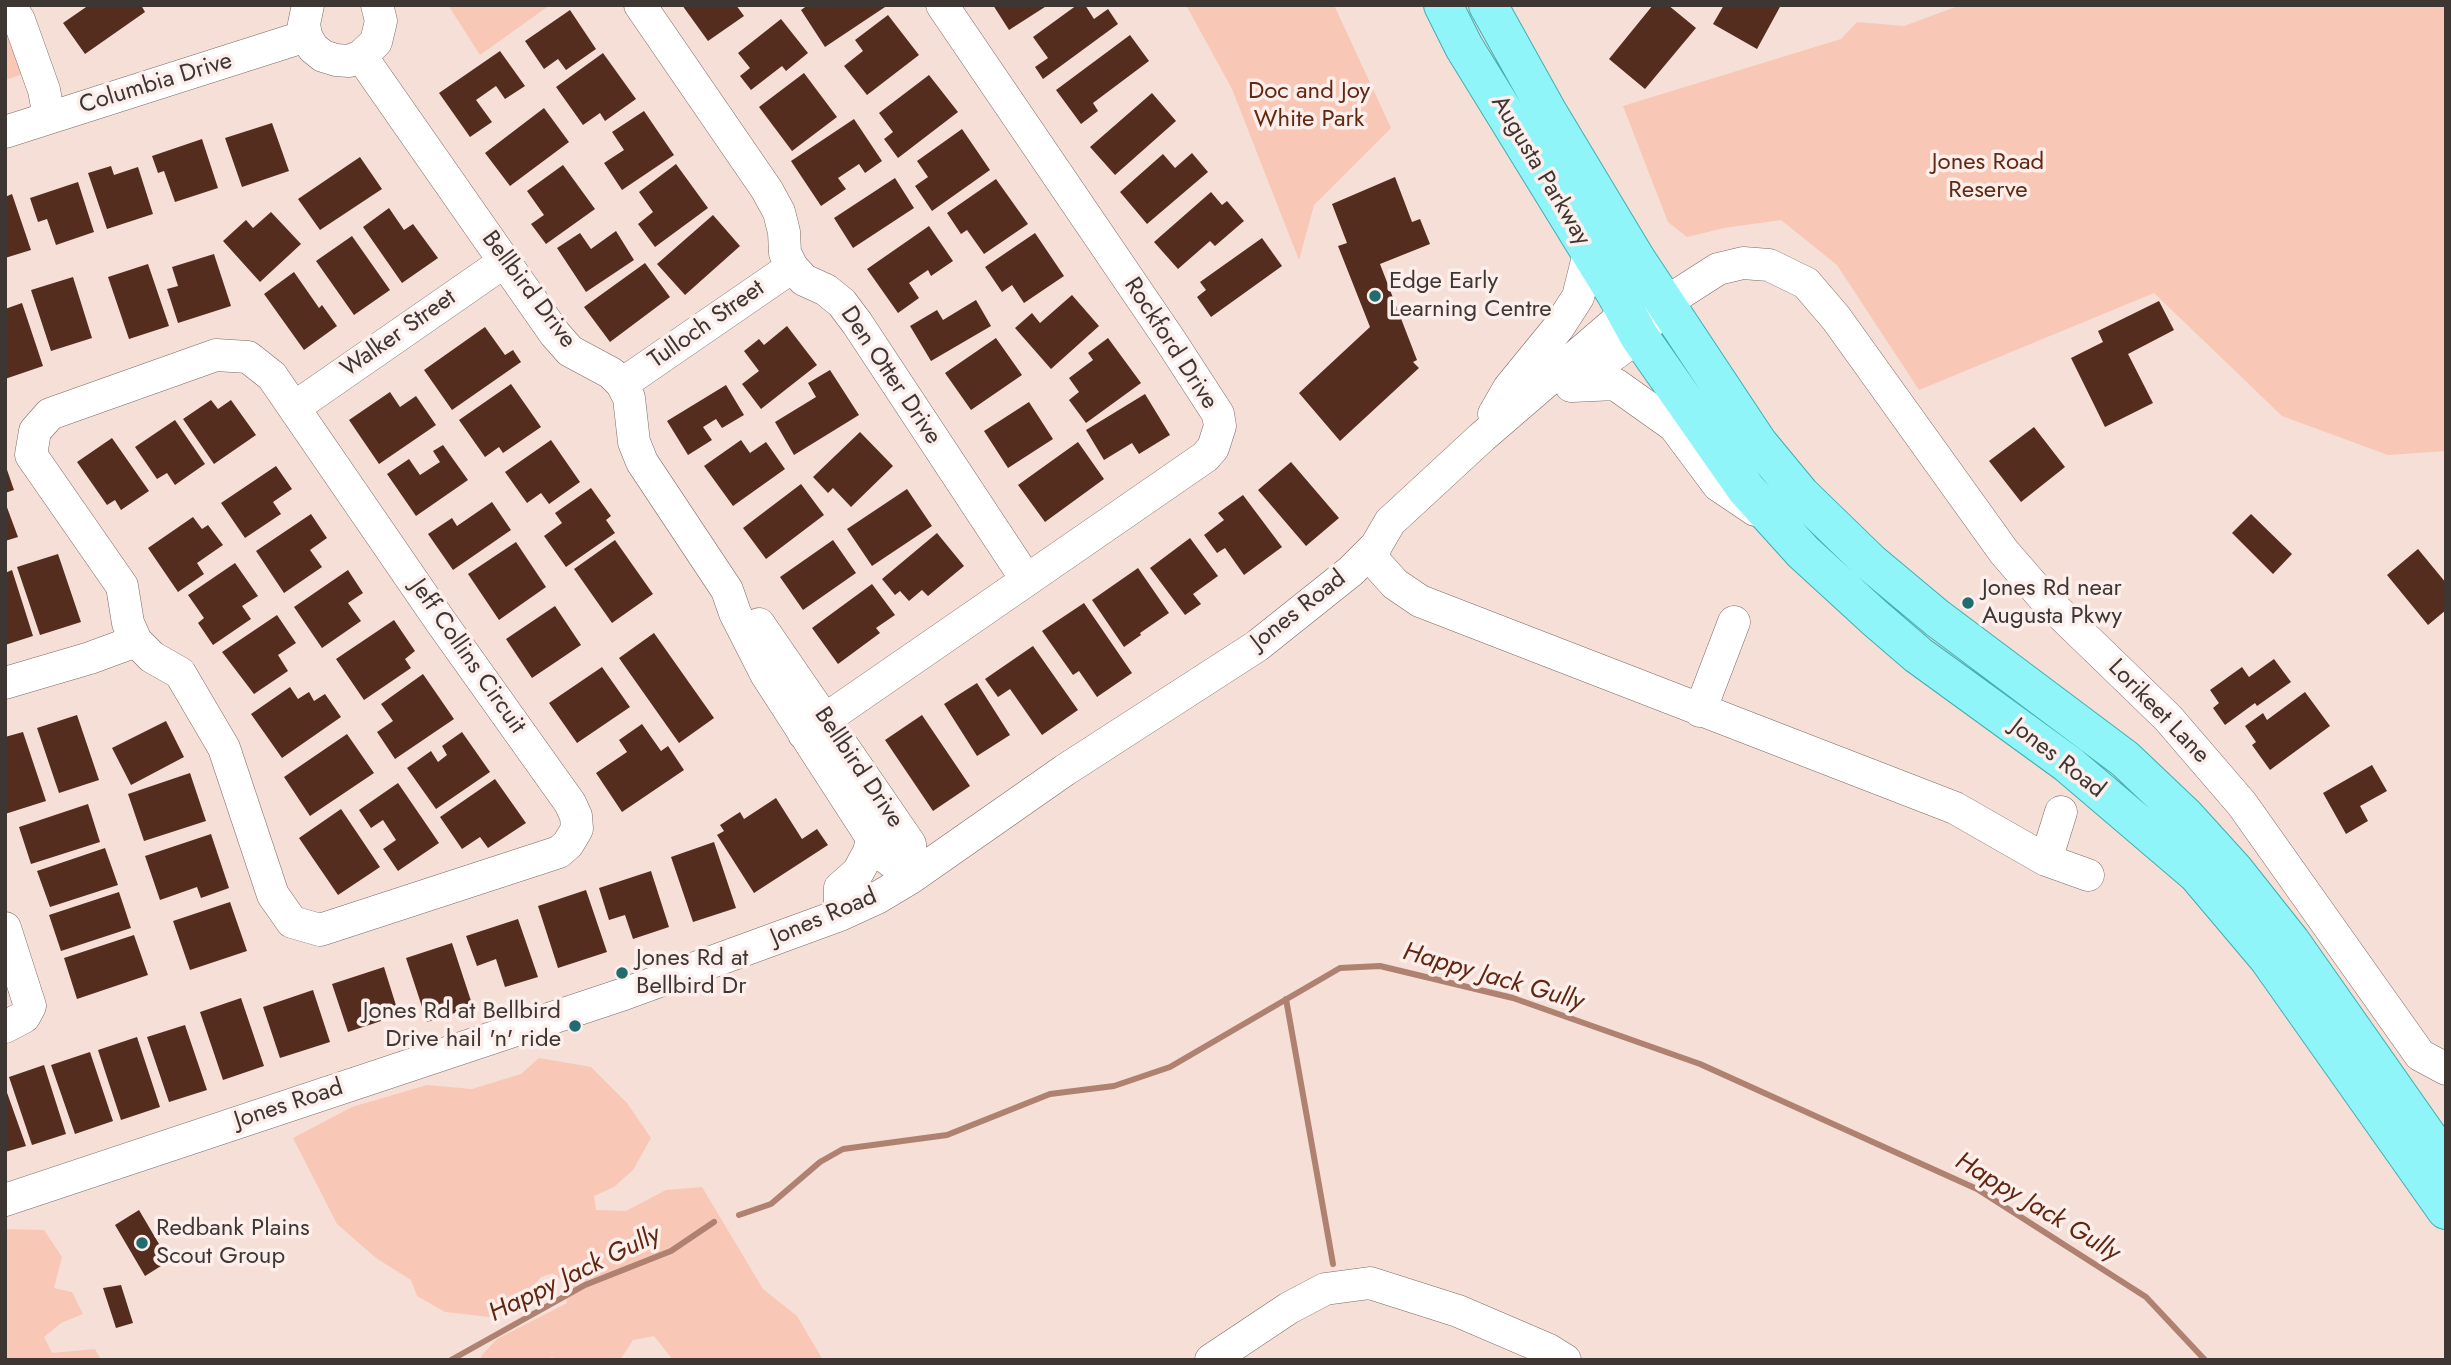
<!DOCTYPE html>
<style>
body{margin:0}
#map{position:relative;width:2451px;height:1365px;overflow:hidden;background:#f5dfd7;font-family:Jost,sans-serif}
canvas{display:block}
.frame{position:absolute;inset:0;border:7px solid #3e3633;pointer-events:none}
</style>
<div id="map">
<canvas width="2451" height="1365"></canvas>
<div class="frame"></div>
</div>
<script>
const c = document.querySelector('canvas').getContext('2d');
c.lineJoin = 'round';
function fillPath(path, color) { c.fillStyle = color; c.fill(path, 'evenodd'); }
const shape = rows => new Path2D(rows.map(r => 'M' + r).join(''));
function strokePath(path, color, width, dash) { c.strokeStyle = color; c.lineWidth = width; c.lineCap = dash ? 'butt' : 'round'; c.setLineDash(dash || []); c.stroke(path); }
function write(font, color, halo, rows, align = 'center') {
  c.font = font + ' Jost,sans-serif'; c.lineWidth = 7; c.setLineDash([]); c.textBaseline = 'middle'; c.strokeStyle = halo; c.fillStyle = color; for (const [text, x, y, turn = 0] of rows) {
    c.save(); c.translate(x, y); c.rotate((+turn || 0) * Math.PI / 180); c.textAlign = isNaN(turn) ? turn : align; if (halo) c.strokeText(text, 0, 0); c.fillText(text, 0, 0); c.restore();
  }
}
const green = shape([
 [448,5,550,5,480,55],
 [1186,5,1334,5,1391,128,1314,205,1299,260,1232,89],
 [1961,5,2446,5,2446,451,2388,455,2282,416,2154,293,1919,390,1837,265,1781,220,1724,228,1687,237,1668,222,1623,106,1841,39,1857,22,1904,26],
 [5,11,45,67,5,80],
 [539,1058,591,1067,627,1103,651,1138,633,1170,614,1187,594,1196,596,1210,626,1211,666,1190,702,1187,763,1289,797,1316,823,1360,673,1360,654,1336,633,1340,620,1360,557,1360,552,1357,546,1360,481,1360,481,1356,497,1339,567,1303,563,1281,553,1273,541,1277,518,1304,490,1317,445,1312,417,1296,411,1280,376,1258,337,1224,293,1138,352,1107,427,1085,472,1089,521,1074],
 [5,1229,44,1230,62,1257,54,1288,72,1292,83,1314,61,1323,44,1337,52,1353,95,1349,101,1360,5,1360]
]);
const stream = shape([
 [1286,999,1333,1264],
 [739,1215,771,1204,820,1162,843,1149,947,1135,1050,1094,1114,1086,1170,1067,1340,968,1380,966,1513,998,1700,1064,1977,1189,2146,1297,2205,1360],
 [451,1360,585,1285,671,1251,714,1222]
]);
const building = shape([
 [89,5,141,5,145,12,85,54,63,23],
 [682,5,736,5,744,16,708,41],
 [808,5,884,5,885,7,825,47,801,10],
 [993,5,1048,5,1009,30],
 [1077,5,1085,5,1094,19,1108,9,1118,24,1043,79,1035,67,1048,58,1033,37],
 [1653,5,1668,5,1696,28,1645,89,1609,59],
 [1724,5,1781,5,1757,49,1713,24],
 [570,10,596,49,566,70,558,59,544,69,525,41],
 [888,15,919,55,867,95,844,66,863,51,855,40],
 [781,19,808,53,786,71,782,66,751,90,740,76,750,68,738,53],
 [1130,35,1149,61,1093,103,1098,111,1081,124,1056,90],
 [500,51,525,86,505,99,496,86,476,100,492,122,470,137,439,93],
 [603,53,636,99,605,121,600,113,583,125,556,87],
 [804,73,837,117,792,151,759,107],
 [929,75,958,112,898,158,884,139,893,132,879,113],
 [1152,93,1176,121,1115,175,1090,147],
 [544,108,569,142,510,186,485,153],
 [644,111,674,155,622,190,604,163,624,150,612,132],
 [854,119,882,161,865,173,859,164,838,178,846,189,821,206,791,161],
 [272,123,289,171,242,187,225,138],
 [962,129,990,170,932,211,915,186,928,177,917,161],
 [202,139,218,188,175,202,164,171,158,173,152,156],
 [1192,153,1208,172,1147,224,1120,192,1163,154,1175,168],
 [360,157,382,189,320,230,298,199],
 [676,164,708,208,655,247,638,224,653,212,639,192],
 [563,165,595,209,546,244,531,224,544,215,527,191],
 [111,166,114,175,138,167,153,214,107,229,88,173],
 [1395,177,1412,222,1420,219,1430,244,1380,264,1417,360,1413,362,1419,368,1340,441,1299,393,1370,327,1338,246,1347,243,1332,204],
 [895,178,914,208,853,248,834,218],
 [996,179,1028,224,984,254,967,230,961,234,947,213],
 [78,182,94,232,56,245,47,219,38,222,30,198],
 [1211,192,1222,205,1227,201,1244,221,1215,246,1210,241,1178,269,1154,242],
 [12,194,31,250,5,258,5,197],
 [389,208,404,230,413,224,438,258,402,283,363,227],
 [271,212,301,244,260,282,223,241,246,220,253,228],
 [713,215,740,246,685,295,657,264],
 [929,226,953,261,931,276,928,270,909,283,919,298,898,313,867,269],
 [616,231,634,260,586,292,557,248,580,233,591,249],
 [1035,233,1064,276,1024,303,1012,285,1002,292,985,267],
 [352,236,390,290,354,315,316,261],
 [1262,238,1282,266,1211,317,1197,297,1206,290,1200,282],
 [214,254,231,306,178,323,167,289,178,286,172,267],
 [645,263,670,297,610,342,584,307],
 [148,264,169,326,129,339,108,277],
 [294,272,319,308,322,305,337,326,304,350,264,294],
 [73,277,92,338,51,351,31,290],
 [1072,295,1099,326,1051,369,1015,328,1032,313,1040,323],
 [976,300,991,326,931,361,910,326,937,310,943,320],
 [2159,301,2174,330,2128,354,2153,403,2105,427,2071,358,2103,342,2098,331],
 [22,303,43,366,5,379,5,309],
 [787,326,817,365,761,409,742,384,759,371,744,351,759,339,764,345],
 [485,327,505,355,513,350,521,362,452,410,424,370],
 [996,338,1022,375,971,410,945,373],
 [1108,338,1141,383,1086,423,1069,400,1079,392,1069,378,1093,360,1088,353],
 [830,370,859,415,794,455,775,422,816,397,808,383],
 [511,384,541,427,503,453,499,447,485,457,459,420],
 [726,385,744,415,722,428,716,419,703,427,712,440,688,455,667,421],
 [390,392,400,407,416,396,436,425,379,464,349,420],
 [1145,394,1170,435,1139,454,1132,443,1104,460,1086,430],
 [211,400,218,409,231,400,256,435,214,464,183,419],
 [1029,402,1053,439,1008,468,984,431],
 [175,420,205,464,175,485,167,473,157,479,135,447],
 [2034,427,2065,467,2021,502,1989,461],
 [860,432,893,466,851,507,833,488,828,493,813,477],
 [112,438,149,491,121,510,115,500,107,505,77,462],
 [551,440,580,482,549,504,541,493,527,503,505,472],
 [741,440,750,453,766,442,785,469,733,506,704,466],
 [1078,442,1104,479,1045,522,1018,485],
 [443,445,468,480,416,516,387,474,409,459,420,475,440,462,433,451],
 [1291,462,1339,518,1306,546,1258,490],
 [5,464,14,490,5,493],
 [276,466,292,489,273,502,281,514,245,538,221,503],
 [801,484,824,515,766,559,743,528],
 [591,488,611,516,606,520,615,533,566,567,544,536,562,523,555,513],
 [907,489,932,526,872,566,847,529],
 [1243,495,1282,547,1244,575,1225,548,1217,553,1204,535,1224,520,1218,513],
 [5,502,18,537,5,541],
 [492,502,511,530,453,570,428,534,452,518,457,526],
 [311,514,327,538,310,550,322,567,284,593,256,551],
 [2251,514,2292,554,2273,574,2232,533],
 [193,517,202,529,208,525,223,545,197,563,204,574,178,592,148,548],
 [937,533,964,566,928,596,922,590,909,601,900,591,895,595,882,579],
 [1190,538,1218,576,1193,594,1201,604,1185,615,1150,568],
 [615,540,653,594,612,623,574,569],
 [833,540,856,573,803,610,780,577],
 [516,542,546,587,499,620,468,574],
 [2418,549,2446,583,2446,610,2428,625,2387,575],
 [58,554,81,622,40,635,17,567],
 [235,563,258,596,242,606,251,619,213,645,198,623,204,618,188,595],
 [1138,568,1169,613,1140,633,1141,635,1124,647,1092,600],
 [12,570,33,636,5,645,5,573],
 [348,570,363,593,348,603,361,621,322,648,294,607],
 [872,584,895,615,876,628,880,633,838,664,812,628],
 [1084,603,1132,673,1097,697,1079,671,1073,675,1042,631],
 [555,606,581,645,532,678,506,639],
 [277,615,296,643,278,655,288,671,254,694,222,652],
 [394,620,415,651,405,659,411,668,364,700,336,659],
 [654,633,714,718,679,743,619,658],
 [1033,646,1078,710,1042,735,1010,689,998,697,985,679],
 [2274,659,2291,682,2257,706,2255,703,2225,725,2213,708,2219,703,2210,690,2242,667,2249,677],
 [602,667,630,707,577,743,549,703],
 [423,674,454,719,395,759,377,732,393,721,381,704],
 [977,683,1010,735,977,756,944,704],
 [290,687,298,699,309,692,314,701,325,694,341,717,282,758,251,714],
 [2305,692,2330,726,2270,770,2252,745,2256,742,2245,726,2263,713,2267,720],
 [77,715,99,780,59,793,37,728],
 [922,715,970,786,933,811,885,740],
 [166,721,184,757,131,785,112,748],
 [642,724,661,751,668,746,684,770,622,812,596,773,627,752,619,740],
 [23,732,46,801,5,814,5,737],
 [462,732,490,772,436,809,407,768,431,751,438,762,447,755,442,746],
 [347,734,374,773,310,816,284,777],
 [2372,765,2387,791,2360,806,2368,821,2346,834,2323,793],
 [190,773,206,821,144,841,128,794],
 [495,779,526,823,488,848,480,837,462,849,440,817],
 [398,783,439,843,398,871,383,849,396,840,383,820,371,828,359,810],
 [776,798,802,839,817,829,828,845,754,893,717,835,724,831,720,825,740,812,744,819],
 [88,804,100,842,31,864,19,827],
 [341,809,380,867,338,895,299,838],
 [211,834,229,888,201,898,197,887,160,900,145,856],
 [714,842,736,908,693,922,671,857],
 [105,848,118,885,50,907,37,871],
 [651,871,669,927,633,939,625,915,609,920,599,888],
 [586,890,607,952,558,968,538,906],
 [119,892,131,928,61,951,49,915],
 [230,902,247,951,190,970,173,921],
 [518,919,538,977,505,987,496,959,477,966,466,936],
 [134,935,148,975,77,999,64,958],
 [452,943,473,1007,427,1022,406,958],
 [384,967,399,1015,348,1032,332,984],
 [313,990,330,1042,280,1058,263,1007],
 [241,998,264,1066,223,1080,200,1012],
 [185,1025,207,1090,169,1102,147,1037],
 [137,1037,160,1107,121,1120,98,1050],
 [90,1052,113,1121,75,1134,51,1065],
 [44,1065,66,1134,32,1145,9,1077],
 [5,1087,26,1146,5,1152],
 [139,1210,169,1261,145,1276,115,1225],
 [121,1285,133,1323,116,1328,103,1288]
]);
const minor = shape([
 [9,5,19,20,44,90,49,117],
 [308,5,304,24,306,36,313,48,323,56,336,60,349,61,361,56,376,42,381,21,377,5],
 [640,5,767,190,779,212,784,232,785,253,792,267,804,280,826,290,842,303,857,323,1026,579],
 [361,56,555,334,570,351,611,373,622,384,629,398,634,442,642,462,727,590,735,613,766,674,872,838,888,859,912,877],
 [5,132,306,36],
 [216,355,248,357,272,376,441,622,570,803,576,816,577,829,568,844,559,852,320,930,292,922,273,895,224,748,180,673,152,657,136,641,128,623,122,586,31,455,35,431,50,414,216,355],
 [622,384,792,267],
 [1571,386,1639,336,1665,303,1718,269,1743,263,1769,265,1806,283,1836,318,2004,552,2043,597,2168,718,2242,804,2420,1055,2446,1069],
 [1572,386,1615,384,1674,426,1718,485,1755,510],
 [295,407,504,262],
 [1494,414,1509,388,1558,328,1578,297,1589,253],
 [1368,554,1395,584,1420,601,1955,808,2046,860,2088,875],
 [759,624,910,844,912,877],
 [5,683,90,658,136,641],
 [1700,711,1734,622],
 [804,734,1205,457,1213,448,1220,426,1218,414,1170,340,942,5],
 [2046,860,2061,812],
 [840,915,840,888,858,872,869,852,872,838],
 [5,928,30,1006,24,1017,5,1027],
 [5,1200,624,994,840,915,877,898,912,877,1065,770,1257,646,1351,571,1376,546,1390,522,1482,437,1626,313,1647,308],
 [1211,1360,1289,1308,1325,1289,1370,1283,1458,1311,1549,1350,1565,1360]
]);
const major = shape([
 [1443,5,1464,47,1616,294,1639,336,1746,489,1803,552,1875,618,1918,655,2068,764,2197,874,2268,958,2446,1210],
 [1488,5,1547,111,1636,259,1758,443,1801,495,1870,562,1937,618,2125,759,2185,816,2234,870,2291,942,2446,1163]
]);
const markers = [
 [1375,296,7,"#206c6f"],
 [1968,603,7,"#206c6f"],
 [622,973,7,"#206c6f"],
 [575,1026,7,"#206c6f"],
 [142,1243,7,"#206c6f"]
];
const streetNames = [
 ["Columbia Drive",156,84,-17],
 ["Augusta Parkway",1540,171,59],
 ["Bellbird Drive",528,290,53],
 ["Tulloch Street",707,325,-35],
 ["Walker Street",399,334,-35],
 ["Rockford Drive",1170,344,57],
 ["Den Otter Drive",890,376,56],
 ["Jones Road",1299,611,-38],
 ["Jeff Collins Circuit",467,657,55],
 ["Lorikeet Lane",2158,712,46],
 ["Jones Road",2057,759,38],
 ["Bellbird Drive",858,768,56],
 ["Jones Road",824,918,-23],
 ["Jones Road",289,1105,-18]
];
const parkNames = [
 ["Doc and Joy",1309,92],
 ["White Park",1309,120],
 ["Jones Road",1988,163],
 ["Reserve",1988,191]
];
const poiNames = [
 ["Edge Early",1389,282],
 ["Learning Centre",1389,310],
 ["Jones Rd near",1982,589],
 ["Augusta Pkwy",1982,617],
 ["Jones Rd at",636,959],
 ["Bellbird Dr",636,987],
 ["Jones Rd at Bellbird",561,1012,"right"],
 ["Drive hail 'n' ride",561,1040,"right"],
 ["Redbank Plains",156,1229],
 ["Scout Group",156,1257]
];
const waterNames = [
 ["Happy Jack Gully",1493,978,16],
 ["Happy Jack Gully",2037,1208,31],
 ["Happy Jack Gully",575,1275,-26]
];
fillPath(green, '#f9c7b5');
strokePath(stream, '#af8170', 6);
fillPath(building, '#542d1f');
strokePath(minor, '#7d6963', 33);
strokePath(major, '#42aeb1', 40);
strokePath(minor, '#fff', 32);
strokePath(major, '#8ff5f9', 38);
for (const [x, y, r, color] of markers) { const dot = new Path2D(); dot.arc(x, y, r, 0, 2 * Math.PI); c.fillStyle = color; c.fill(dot); strokePath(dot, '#fceeea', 2.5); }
write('24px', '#3e3633', '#fceeea', streetNames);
write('24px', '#632811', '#fceeea', parkNames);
write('24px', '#3e3633', '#fceeea', poiNames, 'left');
write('italic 26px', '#61260f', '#fceeea', waterNames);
</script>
